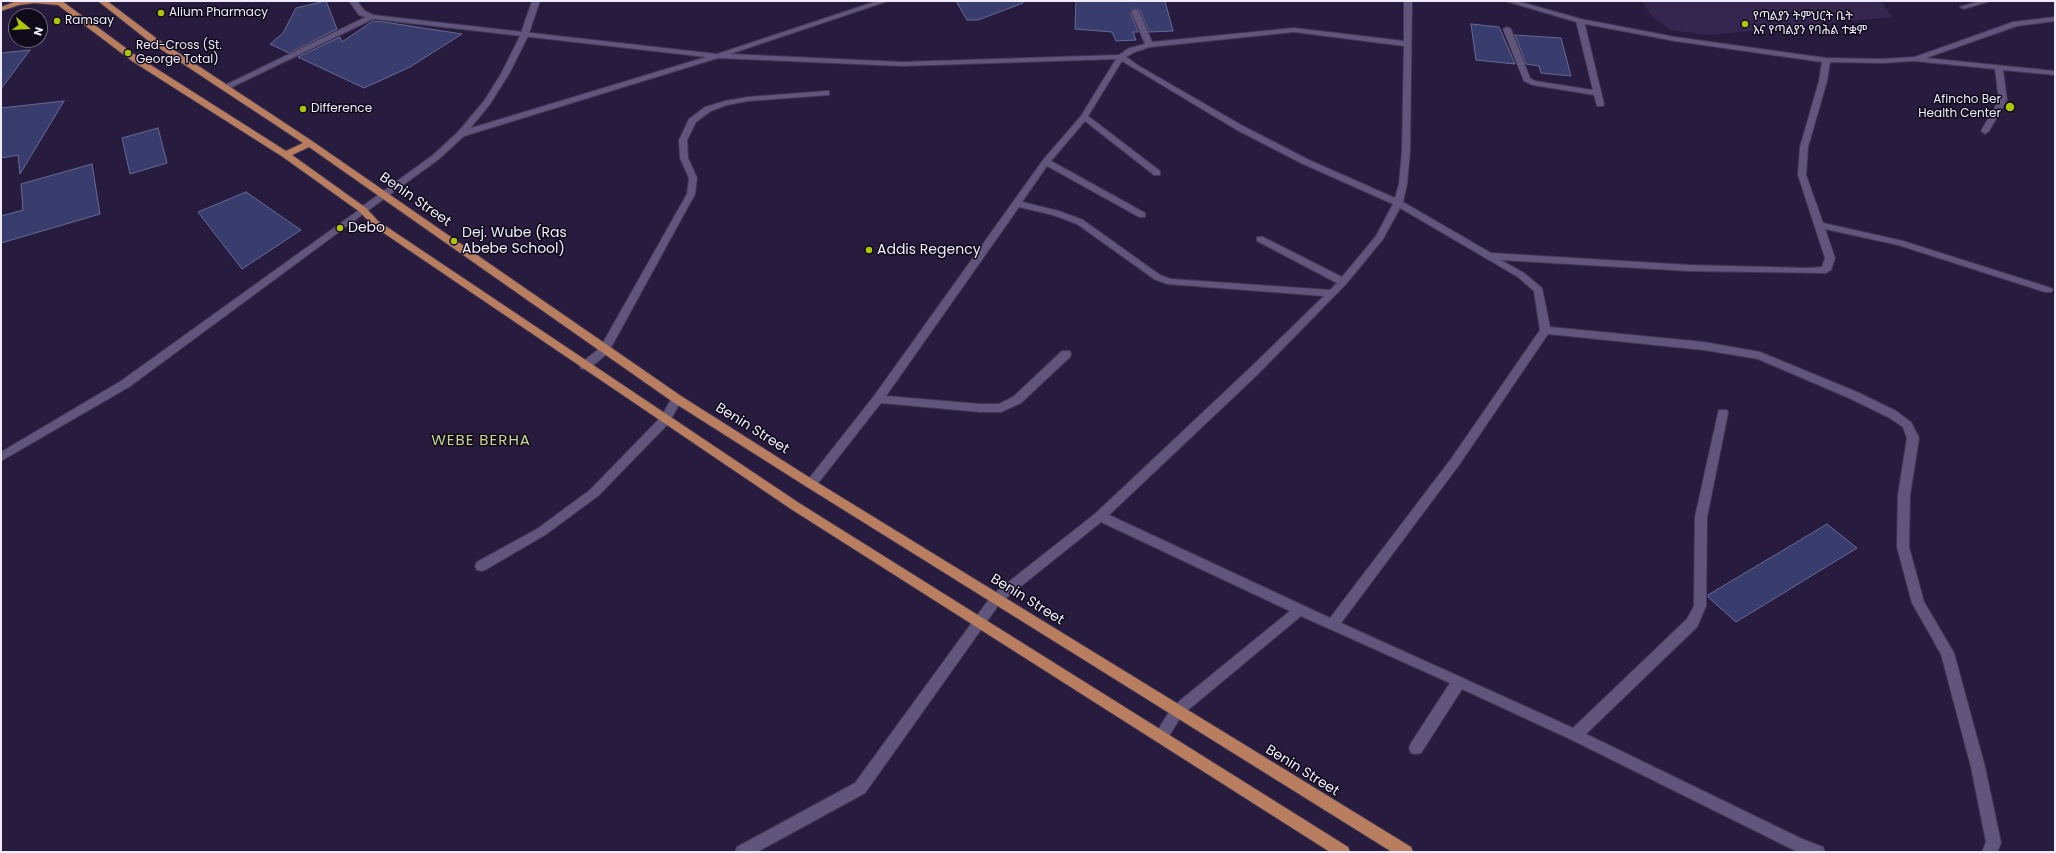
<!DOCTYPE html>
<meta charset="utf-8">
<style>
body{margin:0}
#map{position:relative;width:2056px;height:853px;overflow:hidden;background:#281c3e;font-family:Poppins,sans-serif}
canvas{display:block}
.frame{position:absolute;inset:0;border:2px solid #efeafc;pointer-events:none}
.north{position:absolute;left:8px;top:8px;width:40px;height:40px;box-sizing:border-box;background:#0f0a19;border:1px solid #696474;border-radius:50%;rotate:108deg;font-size:11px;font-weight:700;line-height:16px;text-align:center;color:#efeafc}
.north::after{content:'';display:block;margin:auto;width:14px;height:18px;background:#aec508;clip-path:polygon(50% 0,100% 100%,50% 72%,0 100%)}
</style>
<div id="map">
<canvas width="2056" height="853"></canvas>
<div class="frame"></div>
<div class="north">N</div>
</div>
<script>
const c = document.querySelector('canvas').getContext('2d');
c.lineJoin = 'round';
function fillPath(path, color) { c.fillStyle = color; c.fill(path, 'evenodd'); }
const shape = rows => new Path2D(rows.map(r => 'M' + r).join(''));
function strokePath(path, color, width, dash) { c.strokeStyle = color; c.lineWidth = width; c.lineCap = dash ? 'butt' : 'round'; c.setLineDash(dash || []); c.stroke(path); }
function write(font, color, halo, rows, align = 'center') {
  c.font = font + ' Poppins,"Noto Sans Ethiopic",sans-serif'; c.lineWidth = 3; c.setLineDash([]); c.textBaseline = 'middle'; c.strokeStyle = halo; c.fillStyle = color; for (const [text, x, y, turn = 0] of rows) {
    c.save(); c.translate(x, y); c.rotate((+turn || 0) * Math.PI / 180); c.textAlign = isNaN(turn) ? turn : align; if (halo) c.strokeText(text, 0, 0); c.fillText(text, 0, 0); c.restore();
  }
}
const built = shape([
 [1642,1,1881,1,1892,17,1710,35,1670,30,1651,15]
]);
const building = shape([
 [326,1,337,29,289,53,270,44,283,33,296,8,326,1],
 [956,1,1023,1,1023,3,978,20,967,20,956,1],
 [1076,1,1165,1,1173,31,1149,32,1140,10,1134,8,1130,12,1138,32,1133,32,1136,40,1116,41,1112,32,1075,29,1076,1],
 [373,21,384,22,462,34,410,67,364,88,298,57,340,37,342,42,373,21],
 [1471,24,1499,27,1515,64,1476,60,1471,24],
 [1515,35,1561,38,1571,76,1541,73,1539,66,1526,64,1515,35],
 [30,50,1,89,1,53,30,50],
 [64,101,20,174,18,155,1,158,1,108,64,101],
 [158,128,167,163,130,174,122,138,158,128],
 [92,164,100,214,1,243,1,216,23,210,21,184,92,164],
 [246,192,301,230,242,269,198,212,246,192],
 [1827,524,1857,548,1736,622,1708,597,1708,595,1827,524]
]);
const service = shape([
 [1577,19,1584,21,1604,104,1603,106,1597,106,1594,95,1533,85,1524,81,1503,29,1507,27,1511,29,1530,78,1535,81,1593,90,1576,21,1577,19]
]);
const minor = shape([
 [349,1,357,1,365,11,373,15,717,54,877,1,888,1,730,54,902,62,1119,55,1129,48,1145,44,1131,11,1135,9,1139,11,1152,42,1294,28,1404,41,1404,1,1412,1,1410,152,1407,184,1403,202,1491,253,1689,265,1807,268,1822,267,1825,258,1798,175,1800,147,1819,81,1822,62,1675,41,1580,23,1505,1,1517,1,1581,19,1675,37,1826,58,1882,59,1915,57,2013,22,2055,17,2055,21,2017,26,1926,58,2055,71,2055,75,2003,70,2007,100,1989,131,1985,134,1981,131,1999,100,1995,69,1914,61,1882,63,1830,62,1827,81,1808,147,1806,175,1823,223,1903,241,2051,288,2053,290,2051,292,2045,292,1898,245,1825,229,1835,258,1831,270,1826,273,1689,271,1501,260,1524,273,1542,288,1550,327,1704,342,1760,352,1857,392,1896,411,1911,422,1919,438,1910,495,1909,547,1924,602,1954,653,1985,767,2001,843,1999,848,1997,852,1982,852,1986,842,1971,767,1941,654,1912,603,1897,547,1898,495,1907,438,1903,427,1888,417,1849,398,1758,359,1704,350,1548,334,1459,465,1341,623,1573,728,1687,619,1694,606,1695,517,1718,413,1719,410,1727,410,1728,413,1707,517,1706,606,1697,627,1586,734,1802,839,1823,847,1825,852,1798,852,1794,850,1570,739,1462,689,1421,753,1416,754,1411,753,1409,748,1411,743,1450,683,1301,616,1182,715,1166,741,1161,743,1156,741,1154,737,1156,733,1172,707,1290,611,1101,522,1000,603,865,793,757,852,735,852,737,847,855,783,992,595,1096,513,1250,368,1324,296,1167,284,1154,279,1077,224,1053,215,1019,207,886,396,980,404,999,404,1013,397,1062,351,1070,351,1071,354,1070,357,1021,403,1001,412,980,412,881,403,815,487,811,488,807,487,805,484,807,481,874,396,1043,160,1081,116,1116,59,902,66,718,58,461,137,457,134,458,132,706,57,373,19,228,89,221,87,366,17,359,15,349,1],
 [1294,32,1404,46,1402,152,1399,184,1395,198,1309,160,1243,126,1139,66,1126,57,1135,52,1150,47,1294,32],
 [1122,61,1237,130,1303,164,1393,204,1376,236,1342,277,1263,237,1257,237,1257,241,1337,283,1330,290,1171,279,1160,275,1083,220,1059,211,1022,202,1047,166,1139,217,1145,217,1145,213,1051,161,1085,121,1154,175,1160,175,1160,171,1088,116,1122,61],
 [1400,208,1518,277,1534,291,1540,330,1451,459,1330,618,1109,515,1258,374,1346,284,1383,239,1400,208],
 [1979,1,1991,1,1964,9,1960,7,1979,1],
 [826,91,829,91,829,95,748,101,727,105,711,111,696,122,687,140,688,158,697,178,695,194,608,353,589,369,581,369,580,366,581,363,600,348,687,194,689,178,680,158,679,140,689,119,705,107,725,101,748,97,826,91],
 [363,207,368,210,366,212,129,387,1,461,1,452,121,381,363,207],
 [677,395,682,399,669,423,598,496,545,535,485,570,481,571,477,570,475,566,477,562,537,529,590,490,661,417,673,396,677,395]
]);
const tertiary = shape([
 [532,1,540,1,528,36,509,74,490,104,464,136,439,159,366,212,360,212,360,208,433,155,458,132,484,101,501,74,520,36,532,1]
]);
const primary = shape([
 [17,1,62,1,138,57,286,151,303,143,150,42,98,1,107,1,156,38,312,141,681,396,815,481,1411,847,1413,852,1392,852,807,487,673,402,309,147,292,155,366,208,378,221,799,503,1348,847,1350,852,1330,852,791,509,372,225,360,212,283,157,132,61,58,5,34,3,19,5,1,11,1,7,17,1]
]);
const markers = [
 [161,13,4,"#aec508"],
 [57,21,4,"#aec508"],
 [1745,24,4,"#aec508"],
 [128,53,4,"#aec508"],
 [2010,107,5,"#aec508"],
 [303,109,4,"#aec508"],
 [340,228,4,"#aec508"],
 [454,241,4,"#aec508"],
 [869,250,4,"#aec508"]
];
const farPoinames = [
 ["Alium Pharmacy",169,13],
 ["የጣልያን ትምህርት ቤት",1753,17],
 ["እና የጣልያን የባሕል ተቋም",1753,31],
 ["Ramsay",65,21],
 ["Red-Cross (St.",136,46],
 ["George Total)",136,60],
 ["Afincho Ber",2001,100,"right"],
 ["Health Center",2001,114,"right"],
 ["Difference",311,109]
];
const streetNames = [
 ["Benin Street",415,200,35],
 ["Benin Street",752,429,32],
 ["Benin Street",1027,600,32],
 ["Benin Street",1302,771,32]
];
const poiNames = [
 ["Debo",348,228],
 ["Dej. Wube (Ras",462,233],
 ["Abebe School)",462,249],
 ["Addis Regency",877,250]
];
const neighbourhoodNames = [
 ["WEBE BERHA",481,441]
];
fillPath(built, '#34264e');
fillPath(building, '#383d6e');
strokePath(building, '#666b93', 1);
strokePath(service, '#423754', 2);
strokePath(minor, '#423754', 2);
strokePath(tertiary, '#423754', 2);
strokePath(primary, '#423754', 2);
fillPath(service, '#60557b');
fillPath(minor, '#60557b');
fillPath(tertiary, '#60557b');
fillPath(primary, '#b97e5f');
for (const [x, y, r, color] of markers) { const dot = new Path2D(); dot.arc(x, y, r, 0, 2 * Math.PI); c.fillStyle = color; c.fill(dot); strokePath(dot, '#0f0a19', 1.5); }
write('12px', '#efeafc', '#0f0a19', farPoinames, 'left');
write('14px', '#efeafc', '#0f0a19', streetNames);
write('14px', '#efeafc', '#0f0a19', poiNames, 'left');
c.letterSpacing = '1px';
write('15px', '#c7d68a', '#0f0a19', neighbourhoodNames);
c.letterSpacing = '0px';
</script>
